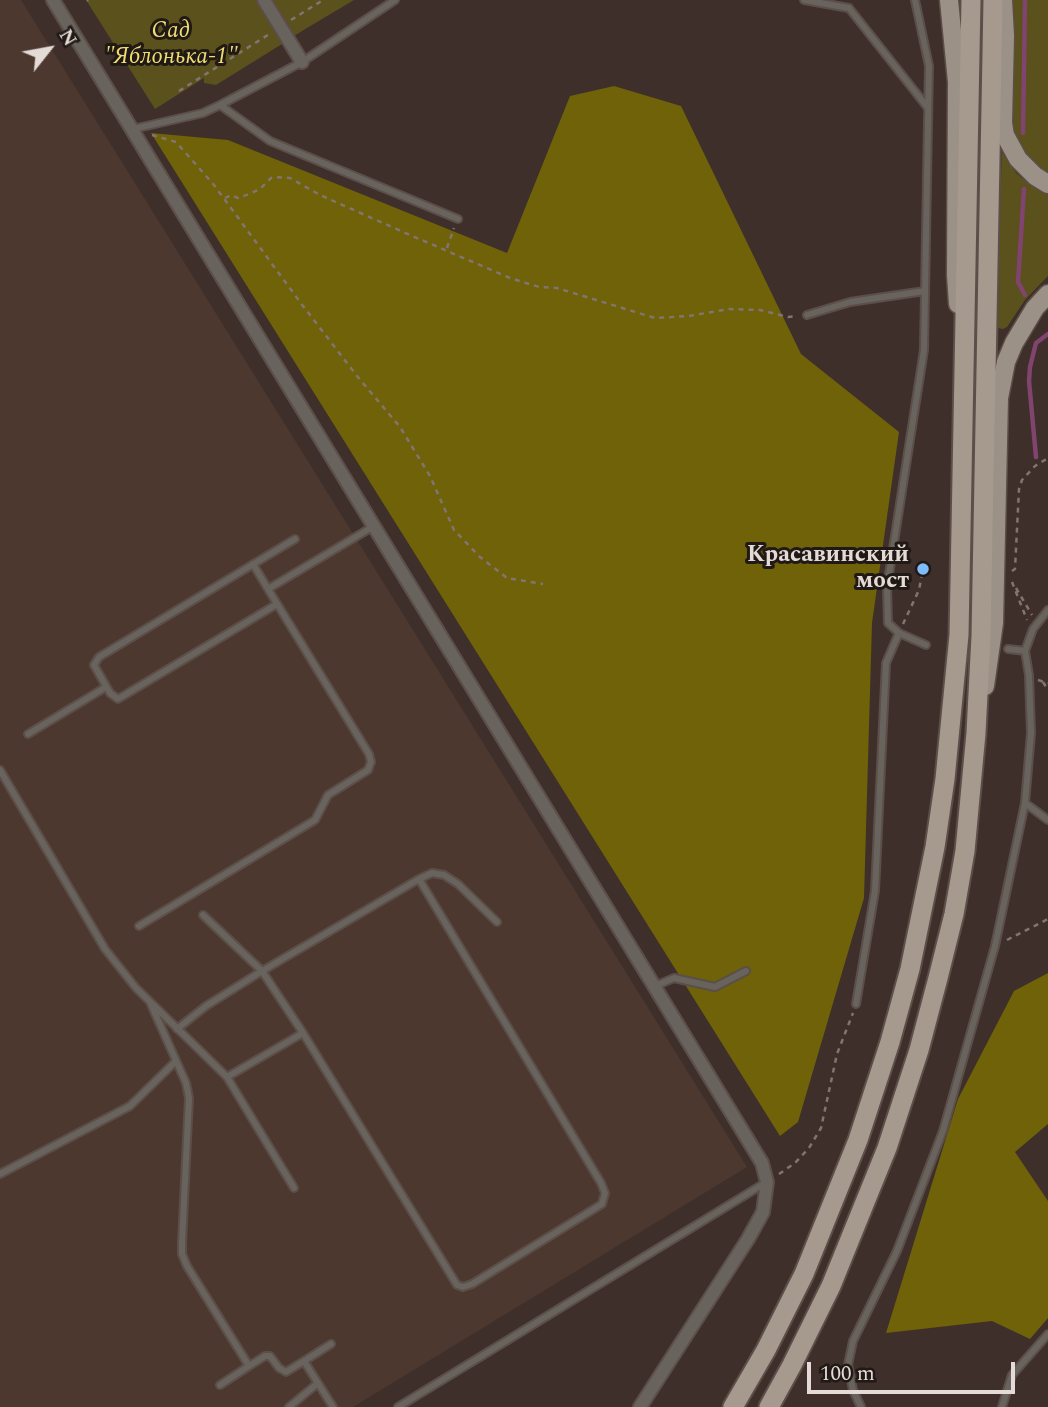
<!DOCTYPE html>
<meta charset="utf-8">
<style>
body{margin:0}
#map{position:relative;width:1048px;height:1407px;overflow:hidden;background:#3e2f2a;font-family:Spectral,serif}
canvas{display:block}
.north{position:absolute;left:14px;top:14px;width:70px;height:70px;-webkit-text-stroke:5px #201916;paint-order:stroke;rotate:59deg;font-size:19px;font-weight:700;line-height:28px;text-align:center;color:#e4dad6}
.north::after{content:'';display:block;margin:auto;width:24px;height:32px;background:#e4dad6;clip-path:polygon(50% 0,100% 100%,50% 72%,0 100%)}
.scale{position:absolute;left:807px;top:1362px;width:208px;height:32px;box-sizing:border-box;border:4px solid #e4dad6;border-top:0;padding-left:9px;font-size:21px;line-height:24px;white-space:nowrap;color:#e4dad6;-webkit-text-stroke:5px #201916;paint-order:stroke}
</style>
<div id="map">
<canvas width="1048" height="1407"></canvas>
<div class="north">N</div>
<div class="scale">100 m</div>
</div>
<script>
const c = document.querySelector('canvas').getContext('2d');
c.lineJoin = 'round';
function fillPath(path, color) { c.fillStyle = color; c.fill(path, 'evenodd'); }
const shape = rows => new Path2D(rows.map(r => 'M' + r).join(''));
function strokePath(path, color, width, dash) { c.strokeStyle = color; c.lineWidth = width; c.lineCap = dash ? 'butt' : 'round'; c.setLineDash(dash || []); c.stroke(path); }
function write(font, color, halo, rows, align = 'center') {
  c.font = font + ' Spectral,serif'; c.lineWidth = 6; c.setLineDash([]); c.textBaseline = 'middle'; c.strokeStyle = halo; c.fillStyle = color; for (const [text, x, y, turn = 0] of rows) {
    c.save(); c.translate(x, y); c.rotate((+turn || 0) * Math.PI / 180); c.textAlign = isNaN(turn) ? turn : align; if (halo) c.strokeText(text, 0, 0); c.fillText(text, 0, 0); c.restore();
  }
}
const built = shape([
 [0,0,21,0,747,1167,353,1407,0,1407]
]);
const green = shape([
 [86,0,354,0,292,37,287,27,277,33,282,44,216,85,204,83,204,78,155,109],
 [1010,0,1048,0,1048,177,1029,160,1010,129],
 [1002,152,1016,173,1029,184,1048,193,1048,276,1025,300,1007,327,1003,329,998,328,996,322]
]);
const forest = shape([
 [614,86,681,106,801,354,899,432,872,623,864,898,798,1122,780,1136,151,133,228,140,507,253,570,96],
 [1048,973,1048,1124,1015,1152,1048,1201,1048,1318,1030,1339,992,1321,886,1333,958,1099,1014,991]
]);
const stream = shape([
 [1023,133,1025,0],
 [1024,189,1018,282,1025,295],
 [1036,457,1029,381,1030,367,1036,343,1048,334]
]);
const path = shape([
 [87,1,88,0],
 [291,20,323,0],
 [179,91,271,33],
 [152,135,176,142,214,185,300,302,357,376,400,427,430,476,454,530,480,557,507,578,543,584],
 [225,198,231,195,238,198,249,194,260,189,272,177,290,178,320,195,410,235,510,278,539,287,557,288,655,318,689,316,729,309,760,310,788,317,797,316],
 [447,248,454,228],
 [1012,571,1015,569,1019,489,1022,480,1035,466,1048,458],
 [1012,582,1027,620],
 [1016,588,1032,615],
 [903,624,919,590,923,569],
 [1038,680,1048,683],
 [1043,682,1048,690],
 [1007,940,1048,919],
 [779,1174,795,1163,809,1148,821,1128,837,1054,853,1013]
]);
const service = shape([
 [804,0,849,8,928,108],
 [915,0,929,66,924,350,887,587,888,623,899,633,926,645],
 [220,105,270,141,458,219],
 [133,129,203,113,220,105,302,62,395,0],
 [807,315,850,302,925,291],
 [253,564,268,589],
 [277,604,118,699,110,693,94,665,99,657,295,539],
 [1008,649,1025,651],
 [28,734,106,687],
 [0,770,105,949,136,988,227,1077,294,1188],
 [1025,803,1048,820],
 [203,915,262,971,303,1033,227,1077],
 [139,926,315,820,328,795,368,770,371,762,369,754,268,589,374,526],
 [655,986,674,978,715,987,746,971],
 [150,1002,186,1083,189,1098,182,1243,182,1254,187,1266,249,1366,265,1356,270,1356,279,1368,286,1372,304,1361,333,1407],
 [856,1004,875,891,886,663,899,633],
 [177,1029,206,1006,262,971,419,879,432,873,444,875,458,884,497,922],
 [303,1033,457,1285,463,1287,472,1284,602,1204,605,1193,601,1183,419,879],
 [0,1174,130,1106,176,1061],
 [304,1361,331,1344],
 [220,1385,249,1366],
 [289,1407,318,1383],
 [398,1407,765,1183],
 [861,1407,853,1390,848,1365,853,1341,897,1251,943,1131,995,946,1025,803,1031,733,1029,675,1025,651,1033,629,1048,610],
 [1002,1407,1012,1375,1048,1334]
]);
const minor = shape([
 [53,0,762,1163,767,1182,763,1212,748,1239,640,1407],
 [264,0,302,62]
]);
const primary = shape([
 [949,0,957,82,956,275,958,304],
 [1003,0,1005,36,1003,123,1005,135,1018,159,1035,176,1048,184],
 [985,686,994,623,999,398,1006,362,1014,343,1035,308,1048,294]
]);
const trunk = shape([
 [733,1407,766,1350,804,1274,858,1140,890,1042,910,969,935,847,945,779,959,635,971,0],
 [769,1407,792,1365,831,1286,887,1148,919,1050,938,978,954,914,965,851,976,733,981,636,993,0]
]);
const markers = [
 [923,569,7,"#7fbdfa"]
];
const parkNames = [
 ["Сад",171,32],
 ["\"Яблонька-1\"",171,58]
];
const poiNames = [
 ["Красавинский",909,556],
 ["мост",909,582]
];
fillPath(built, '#4d3830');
fillPath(green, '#5a511d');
fillPath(forest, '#6f6209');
strokePath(stream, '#80446e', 4.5);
strokePath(service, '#5c4e49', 10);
strokePath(minor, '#5c4e49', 16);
strokePath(primary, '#5c4e49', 21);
strokePath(trunk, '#5c4e49', 23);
strokePath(path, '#827571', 2.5, [5, 5]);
strokePath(service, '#68635d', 6);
strokePath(minor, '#68635d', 12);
strokePath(primary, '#9c9186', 18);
strokePath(trunk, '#a69a8e', 19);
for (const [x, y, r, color] of markers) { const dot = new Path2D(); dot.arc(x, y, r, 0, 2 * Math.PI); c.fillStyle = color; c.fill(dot); strokePath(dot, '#201916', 2.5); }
write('italic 23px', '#efdd72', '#201916', parkNames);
write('bold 23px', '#e4dad6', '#201916', poiNames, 'right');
</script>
